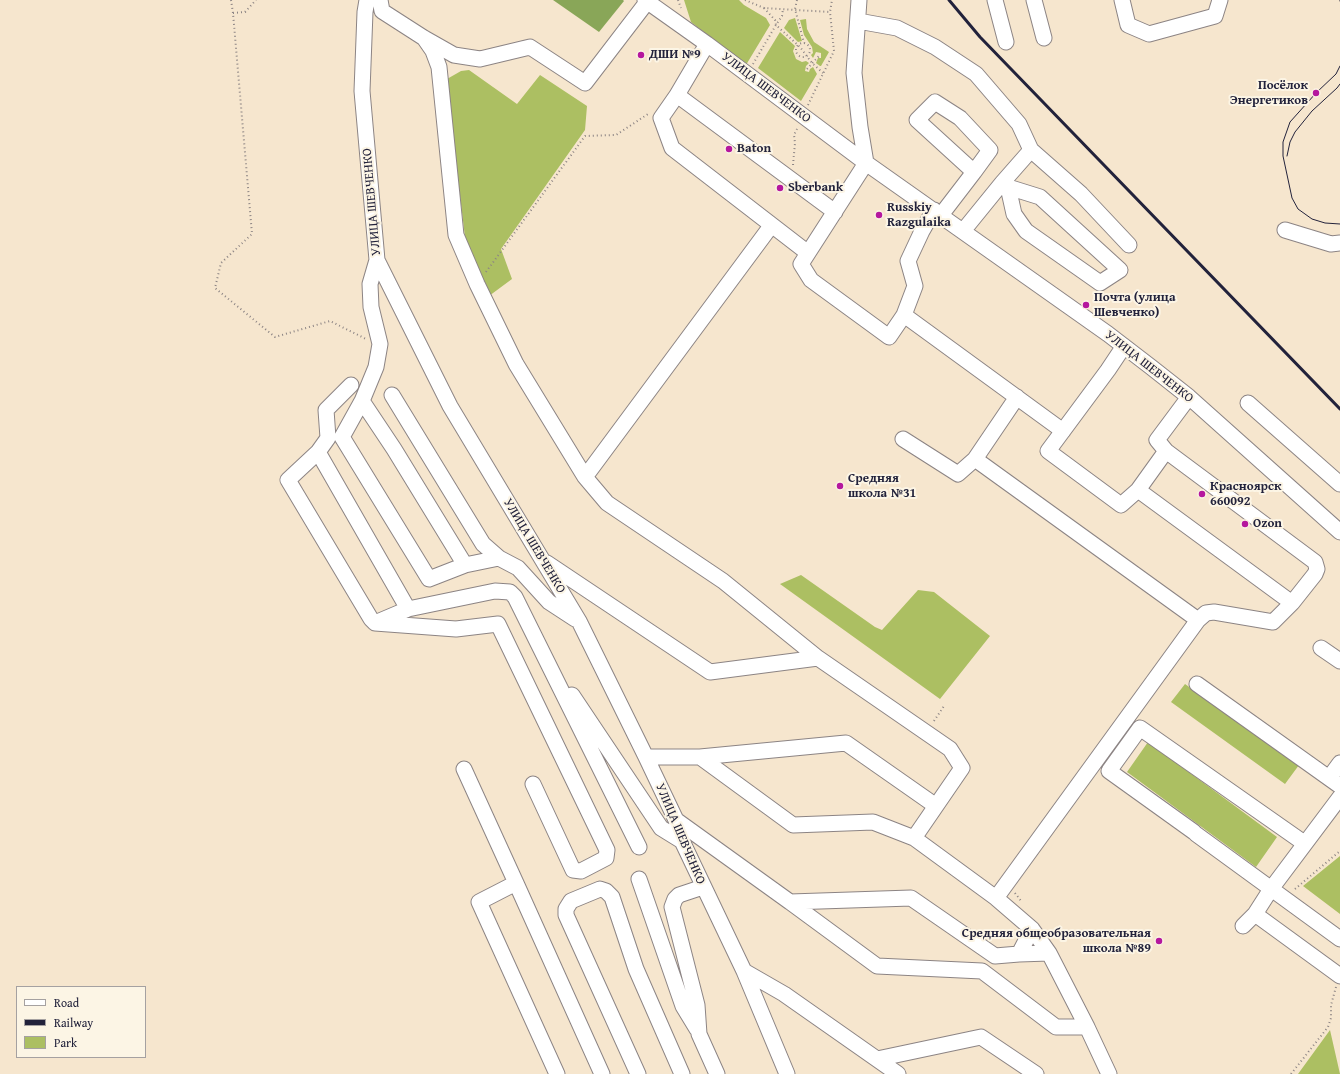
<!DOCTYPE html>
<meta charset="utf-8">
<style>
body{margin:0}
#map{position:relative;width:1340px;height:1074px;overflow:hidden;background:#f6e6ce;font-family:"Gentium Book Plus",serif}
canvas{display:block}
.legend{position:absolute;left:16px;top:986px;width:130px;height:72px;box-sizing:border-box;background:#fcf5e5;border:1px solid #a5a1a1;margin:0;padding:5px 7px;list-style:none;font-size:12px;color:#22223b}
.legend li{display:flex;align-items:center;gap:8px;height:20px}
.legend b{width:20px;border:1px solid #a5a1a1}
</style>
<div id="map">
<canvas width="1340" height="1074"></canvas>
<ul class="legend">
<li><b style="height:5px;background:#fff"></b>Road</li>
<li><b style="height:5px;background:#22223b"></b>Railway</li>
<li><b style="height:11px;background:#acbf62"></b>Park</li>
</ul>
</div>
<script>
const c = document.querySelector('canvas').getContext('2d');
c.lineJoin = 'round';
function fillPath(path, color) { c.fillStyle = color; c.fill(path, 'evenodd'); }
const shape = rows => new Path2D(rows.map(r => 'M' + r).join(''));
function strokePath(path, color, width, dash) { c.strokeStyle = color; c.lineWidth = width; c.lineCap = dash ? 'butt' : 'round'; c.setLineDash(dash || []); c.stroke(path); }
function write(font, color, halo, rows, align = 'center') {
  c.font = font + ' "Gentium Book Plus",serif'; c.lineWidth = 4; c.setLineDash([]); c.textBaseline = 'middle'; c.strokeStyle = halo; c.fillStyle = color; for (const [text, x, y, turn = 0] of rows) {
    c.save(); c.translate(x, y); c.rotate((+turn || 0) * Math.PI / 180); c.textAlign = isNaN(turn) ? turn : align; if (halo) c.strokeText(text, 0, 0); c.fillText(text, 0, 0); c.restore();
  }
}
const green = shape([
 [684,0,739,0,744,5,766,18,770,25,746,65,691,22],
 [795,18,802,41,798,42,784,28,789,20],
 [806,19,807,29,814,42,829,52,821,66,820,66,816,63,818,58,821,58,821,53,816,52,813,58,811,55,813,53,812,47,804,35,800,20],
 [780,32,795,46,793,51,796,59,802,62,806,61,809,63,806,66,805,71,809,72,810,69,813,67,817,74,801,101,758,68],
 [469,70,517,104,540,75,587,106,585,130,501,249,512,279,489,296,465,237,447,89,447,79,461,71],
 [801,575,875,627,882,630,918,590,934,592,990,636,940,699,780,584],
 [1185,684,1299,765,1285,784,1171,702],
 [1148,742,1277,837,1256,867,1127,772],
 [1340,856,1340,914,1303,886],
 [1330,1030,1340,1074,1298,1074]
]);
const forest = shape([
 [553,0,623,0,624,1,599,32]
]);
const path = shape([
 [231,0,233,13,252,234,221,263,215,288,275,337,330,321,366,339],
 [678,0,681,8],
 [745,0,764,8,830,12,832,0],
 [797,0,795,9,804,43],
 [764,8,775,20,776,25,800,47,812,63,823,73],
 [233,13,245,12,256,0],
 '796 50a7 7 0 1 1 14 0a7 7 0 1 1-14 0Z',
 [753,64,776,25,782,16,783,9],
 [807,69,819,56],
 [808,105,834,51,830,12],
 [793,165,795,143,794,135,797,129],
 [486,272,585,136,616,135,648,114],
 [934,721,944,706],
 [1295,889,1340,851],
 [1015,893,1021,901],
 [1291,1074,1328,1027,1331,1018,1331,1005,1336,987]
]);
const minor = shape([
 [367,0,365,12,362,91,377,260,450,406,579,621,646,757,676,820,682,841,744,971,787,1074],
 [380,0,382,11,424,38,454,55,480,59,530,47,585,83,647,2],
 [645,0,707,44,866,163,801,264,811,280,889,337,904,315],
 [859,0,854,73,860,127,866,163,1108,334,1151,367,1189,397,1340,532],
 [995,0,1006,42],
 [1034,0,1044,38],
 [1122,0,1128,25,1149,34,1215,16,1220,0],
 [858,21,897,28,935,47,976,74,1019,124,1031,150],
 [424,38,433,51,439,67,456,235,477,284,516,364,585,477],
 [707,44,677,95,661,118,672,148,808,253],
 [677,95,835,212],
 [1002,183,1008,187,1040,197,1120,270,1100,283,1026,231,1014,214,1008,187],
 [934,210,922,231,908,261,915,286,904,315,1063,431],
 [941,215,974,172,990,150,960,118,935,102,917,120,974,172],
 [771,226,585,477,607,503,723,581,818,658],
 [1285,230,1331,244,1340,243],
 [963,231,1002,183,1031,150,1081,194,1129,245],
 [377,260,370,284,371,307,380,344,376,367,362,401,394,449,465,565,499,558,518,568,549,602,575,619],
 [1124,346,1108,370,1048,451,1121,505,1138,490],
 [351,385,326,410,328,438,318,452,408,609,495,591,510,592,515,597,639,847],
 [392,395,483,544,499,558],
 [1017,397,975,459,1198,620],
 [362,401,342,437,429,579,465,565],
 [1248,403,1340,484],
 [903,439,958,474,975,459],
 [1166,451,1138,490,1292,603],
 [318,452,288,480,371,619,375,623,408,609],
 [547,563,710,672,818,658,950,749,962,768,914,838],
 [375,623,456,629,498,624,607,850,606,858,581,871,573,870,533,784],
 [1321,648,1340,661],
 [1197,684,1340,786],
 [572,695,661,828,682,841],
 [646,757,700,757,793,825,873,822,914,838,996,898,1032,929,1049,953,1087,1027,1109,1074],
 [700,757,846,743,936,806],
 [464,769,516,883,479,902,557,1074],
 [1329,778,1340,763],
 [676,820,790,902,911,898,995,956,1019,954,1032,929],
 [1194,832,1109,771,1140,728,1304,843],
 [1196,834,1340,939],
 [639,879,683,1006,697,1029],
 [516,883,602,1074],
 [703,887,679,895,675,899,672,907,697,1005,699,1034,717,1074],
 [996,898,1198,620,1206,613,1214,612,1273,622,1292,603,1315,574,1317,569,1315,562,1166,451,1157,440,1189,397],
 [790,902,877,966,982,971,1056,1027,1087,1027],
 [1255,914,1340,976],
 [1243,926,1255,914,1271,889,1340,797],
 [1019,954,1049,953],
 [744,971,784,994,898,1074],
 [877,1059,981,1037,1036,1074],
 [638,1074,566,915,566,909,571,901,600,889,606,891,612,897,636,969,682,1074]
]);
const tram = shape([
 [1340,0,1340,1],
 [1340,66,1336,74,1316,93,1290,122,1283,142,1283,156,1292,198,1298,209,1312,219,1325,223,1340,224],
 [1287,156,1290,142,1295,132,1312,111,1337,88,1340,84]
]);
const rail = shape([
 [949,0,980,37,1340,409]
]);
const markers = [
 [641,55,4,"#b5179e"],
 [1316,93,4,"#b5179e"],
 [729,149,4,"#b5179e"],
 [780,188,4,"#b5179e"],
 [879,215,4,"#b5179e"],
 [1086,305,4,"#b5179e"],
 [840,486,4,"#b5179e"],
 [1202,494,4,"#b5179e"],
 [1245,524,4,"#b5179e"],
 [1159,941,4,"#b5179e"]
];
const poiNames = [
 ["ДШИ №9",649,55],
 ["Посёлок",1308,86,"right"],
 ["Энергетиков",1308,101,"right"],
 ["Baton",737,149],
 ["Sberbank",788,188],
 ["Russkiy",887,208],
 ["Razgulaika",887,223],
 ["Почта (улица",1094,298],
 ["Шевченко)",1094,313],
 ["Средняя",848,479],
 ["школа №31",848,494],
 ["Красноярск",1210,487],
 ["660092",1210,502],
 ["Ozon",1253,524],
 ["Средняя общеобразовательная",1151,934,"right"],
 ["школа №89",1151,949,"right"]
];
const streetNames = [
 ["УЛИЦА ШЕВЧЕНКО",766,88,37],
 ["УЛИЦА ШЕВЧЕНКО",372,202,-95],
 ["УЛИЦА ШЕВЧЕНКО",1149,367,38],
 ["УЛИЦА ШЕВЧЕНКО",534,546,59],
 ["УЛИЦА ШЕВЧЕНКО",680,834,67]
];
fillPath(green, '#acbf62');
fillPath(forest, '#89a658');
strokePath(minor, '#8c8484', 17);
strokePath(path, '#8c8484', 2, [1, 3]);
strokePath(minor, '#fff', 15);
strokePath(tram, '#22223b', 1);
strokePath(rail, '#22223b', 3);
for (const [x, y, r, color] of markers) { const dot = new Path2D(); dot.arc(x, y, r, 0, 2 * Math.PI); c.fillStyle = color; c.fill(dot); strokePath(dot, '#fcf5e5', 1.5); }
write('bold 13px', '#22223b', '#fcf5e5', poiNames, 'left');
write('13px', '#22223b', '#fcf5e5', streetNames);
</script>
